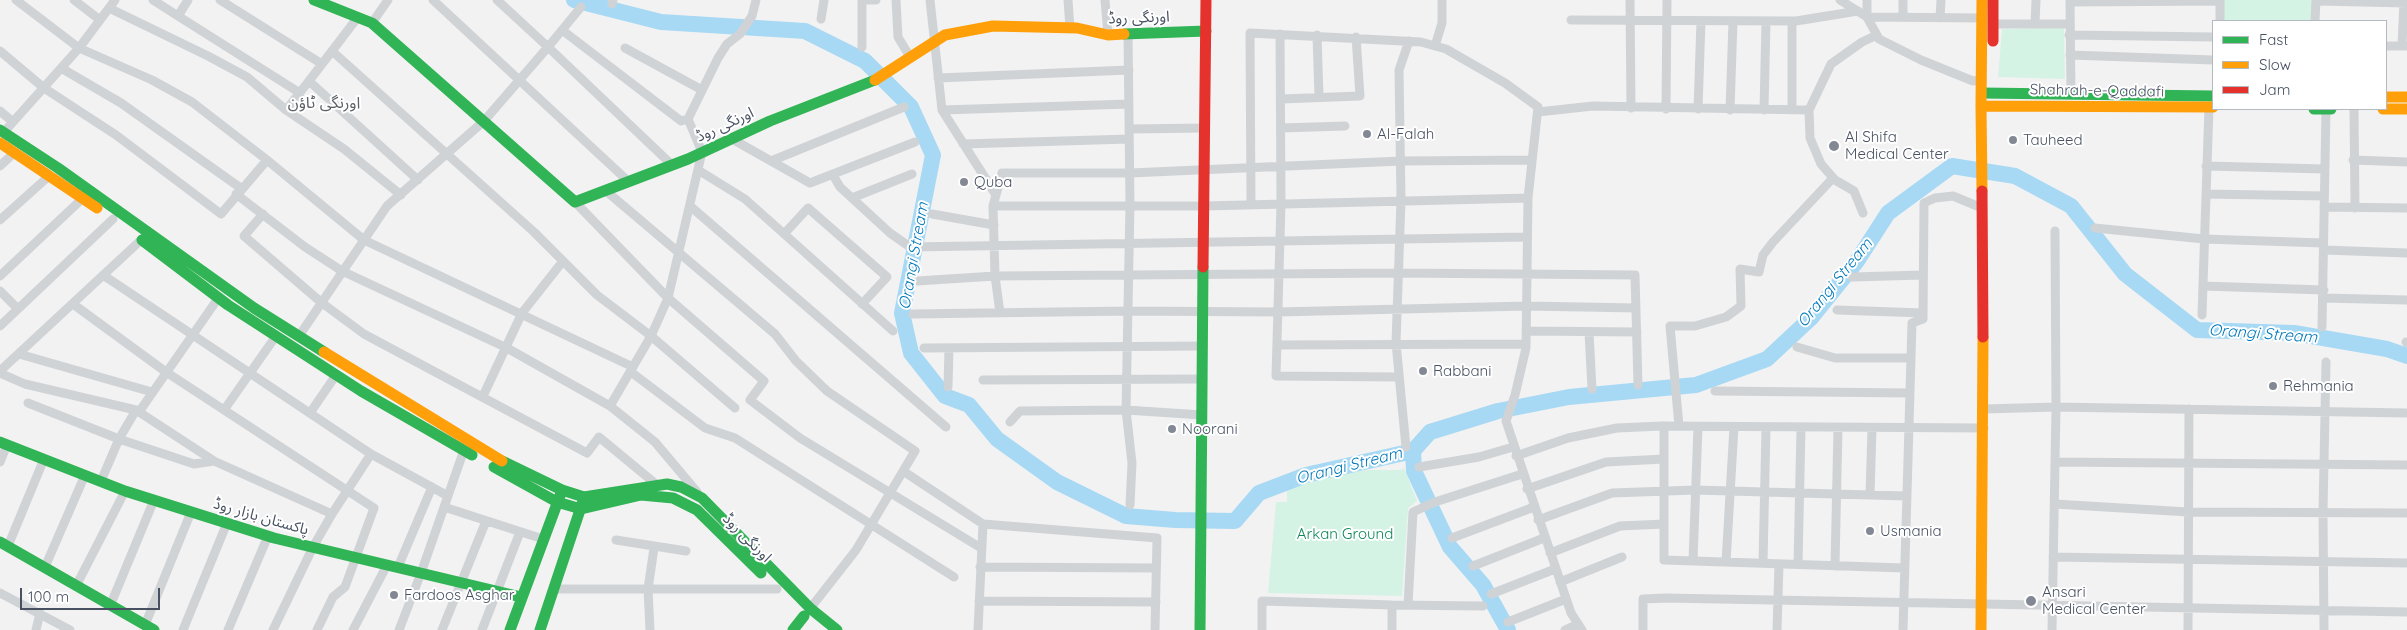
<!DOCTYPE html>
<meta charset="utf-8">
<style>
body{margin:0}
#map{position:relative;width:2407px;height:630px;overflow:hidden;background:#f3f2f2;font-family:Quicksand,sans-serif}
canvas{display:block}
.legend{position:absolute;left:2212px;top:20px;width:175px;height:90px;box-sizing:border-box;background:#fff;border:1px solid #b5b9c0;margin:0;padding:6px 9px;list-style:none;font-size:15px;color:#475161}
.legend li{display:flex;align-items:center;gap:10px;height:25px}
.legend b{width:25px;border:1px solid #b5b9c0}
.scale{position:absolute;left:20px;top:588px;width:140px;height:22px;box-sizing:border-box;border:2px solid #475161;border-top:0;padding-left:6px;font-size:15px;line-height:18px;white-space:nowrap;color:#475161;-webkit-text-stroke:4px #fff;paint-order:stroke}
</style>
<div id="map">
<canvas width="2407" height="630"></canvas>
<ul class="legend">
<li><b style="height:6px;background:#30b455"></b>Fast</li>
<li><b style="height:6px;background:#ff9f0a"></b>Slow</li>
<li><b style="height:6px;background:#e5322d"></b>Jam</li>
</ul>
<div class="scale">100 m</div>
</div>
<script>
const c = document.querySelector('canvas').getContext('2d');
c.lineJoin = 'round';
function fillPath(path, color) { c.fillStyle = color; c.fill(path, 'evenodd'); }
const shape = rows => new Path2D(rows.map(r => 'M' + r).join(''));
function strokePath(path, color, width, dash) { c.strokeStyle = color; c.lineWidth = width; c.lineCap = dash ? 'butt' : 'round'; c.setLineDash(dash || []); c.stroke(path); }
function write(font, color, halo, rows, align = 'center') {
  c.font = font + ' Quicksand,"Noto Sans Arabic",sans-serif'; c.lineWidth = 4; c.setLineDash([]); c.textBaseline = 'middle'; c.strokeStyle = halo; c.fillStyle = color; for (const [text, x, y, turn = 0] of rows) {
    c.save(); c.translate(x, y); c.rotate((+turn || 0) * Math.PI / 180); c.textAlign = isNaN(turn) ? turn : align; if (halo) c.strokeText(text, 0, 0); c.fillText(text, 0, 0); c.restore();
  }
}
const green = shape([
 [2220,0,2316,0,2314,21,2220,21],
 [2064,28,2065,79,1998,77,2002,29],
 [1404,468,1417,501,1408,508,1402,596,1268,593,1276,502,1287,502,1287,490,1299,483,1342,473,1368,470,1400,470]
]);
const river = shape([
 [574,0,661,22,805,31,865,61,911,107,933,155,902,313,911,353,945,396,969,405,997,439,1057,482,1126,516,1175,520,1235,521,1259,493,1306,475,1413,451,1430,432,1498,411,1569,397,1696,385,1767,359,1811,318,1857,261,1888,213,1952,166,2015,176,2071,206,2125,274,2197,330,2294,333,2387,349,2407,356],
 [1413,451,1414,471,1450,547,1483,585,1508,630]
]);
const street = shape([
 [74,0,100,20],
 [153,0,178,16,188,0],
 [220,0,322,64,358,17],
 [433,0,629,182],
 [497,0,548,47,581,7],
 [862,0,862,47],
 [862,0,876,0],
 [896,0,898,37,910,57],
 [930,0,942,110,996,195],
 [1068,0,1070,28],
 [1105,0,1108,35],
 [1630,0,1631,108],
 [1840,0,1867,17,1879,39,1921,60,1973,81,1982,80],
 [1867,0,1867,17,1982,18],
 [2070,0,2071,94],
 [2316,1,2407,3],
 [2070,2,2220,1,2220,21],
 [612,4,613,0],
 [109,8,208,56,247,77,286,110,309,81],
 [178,16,300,93],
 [1903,17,1903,0],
 [1940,18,1941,0],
 [821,19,824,0],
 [1571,20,1796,21,1858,11],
 [2315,21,2316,0],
 [372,23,388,0],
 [1993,24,2069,24],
 [2035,24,2036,0],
 [562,30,681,121,688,119],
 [1128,34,1130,204,1126,410,1132,463,1130,505],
 [1280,34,1281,204,1276,376,1398,377],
 [1317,35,1319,97],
 [2069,35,2213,37],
 [1435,46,1442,23,1442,0],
 [2386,46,2407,46],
 [2402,46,2404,0],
 [625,48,702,90],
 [0,51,44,88,116,135,221,214,267,160,192,102,152,80,79,48,16,0],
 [332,51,534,232,597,295,651,336,735,408],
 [2070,55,2213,60],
 [322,64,309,81,418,180],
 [61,68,121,103,242,189],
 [938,78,1129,70],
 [1281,99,1360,96,1356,37],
 [1666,109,1667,0],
 [1698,109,1701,21],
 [2354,109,2355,208],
 [286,110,344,149,401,195],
 [942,110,1129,104],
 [1730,110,1733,21],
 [1764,110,1766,21],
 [1792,110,1792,21],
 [0,111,13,122],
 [1538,112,1593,106,1809,110],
 [1281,128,1345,126],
 [1129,129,1205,128],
 [4,132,79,48,115,0],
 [732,139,810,183,915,142],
 [963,144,1129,139],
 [267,160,364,240,633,367],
 [2353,160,2407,162],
 [771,161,904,107],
 [0,166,14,153],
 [2206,166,2325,169],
 [698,170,745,199,893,331],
 [833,175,840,187,890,233,910,247,1527,237],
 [606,191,775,334,796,361,827,391,915,451,856,550,809,610],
 [236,194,305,247,342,271,507,348,610,406,655,442,697,492],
 [2206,194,2324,196],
 [852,198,912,174],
 [575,202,668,298,764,381,750,400,800,438,981,548],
 [1251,205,1250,33,1421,42,1446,49,1505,83,1538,107,1528,198,1526,348,1515,395,1506,421,1571,613,1582,630],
 [690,206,946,427],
 [993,206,1002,173,1130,173,1401,161,1531,160],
 [2324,207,2407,208],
 [1863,213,1854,191,1835,180,1821,164,1810,138,1809,110,1831,64,1862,42,1877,35],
 [263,214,244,236,322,303,364,334,587,453,599,437,657,485],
 [932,214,994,225],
 [0,220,49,176],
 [2095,228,2204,239,2323,243],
 [784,234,808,208,887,277,862,304],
 [2324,250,2407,253],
 [103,275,371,454,448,496],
 [0,276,83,198],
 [1852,277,1923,275],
 [917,281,995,276,1398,273,1635,275,1638,385],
 [2203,286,2324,290],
 [0,291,18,309],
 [2323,298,2407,300],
 [73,304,166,372,374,508,345,587,333,597,317,630],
 [1837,310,1923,313],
 [1000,313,995,276,993,206,1204,206,1528,198],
 [913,314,1128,311,1278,312,1527,306,1636,308],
 [2202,315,2209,107],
 [0,326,113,219],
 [2322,327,2326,109],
 [1526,331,1637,332],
 [1589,332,1592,389],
 [299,336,387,206,484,121,548,47,672,165],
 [2406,342,2407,343],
 [1277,345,1526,344],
 [1797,347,1835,358,1911,358],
 [924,348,1203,346],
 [19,354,152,392],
 [0,371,141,240],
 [631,372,705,428,735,438,954,577],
 [0,373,25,384,136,410,214,461,332,514,313,547,273,630],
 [983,380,1203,379],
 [948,387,949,348],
 [1715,391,1910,393],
 [483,396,522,313,563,261],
 [28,403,119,439,194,464,214,461],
 [610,406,651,336,668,298,702,152,688,119,718,58,727,44,740,34,752,16,756,0],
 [1984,409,2056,407,2407,413],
 [224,410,276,336],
 [139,412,219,297],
 [310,413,336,375],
 [1010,422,1020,411,1126,410,1202,415],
 [1664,426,1664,560,1904,568],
 [1679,426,1670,326,1695,326,1726,317,1741,306,1740,269,1759,272,1763,255,1773,242,1833,178],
 [1406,447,1396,343,1401,200,1399,70,1409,41],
 [1516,456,1568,438,1617,428,1662,426,1984,428],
 [0,462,7,445],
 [2055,462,2407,465],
 [1419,467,1479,457,1513,447],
 [903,471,983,524,1157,538,1155,630],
 [101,481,119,439,136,410],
 [1527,489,1606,462,1664,459],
 [1870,495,1872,428],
 [2055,504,2188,512,2407,513],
 [444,507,543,539],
 [332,514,371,454],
 [1538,520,1612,493,1695,490,1906,496],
 [1452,538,1534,507],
 [616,540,686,551],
 [8,546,44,459],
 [1550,553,1620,526,1664,524],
 [2053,557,2407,563],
 [1693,561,1698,427],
 [1726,562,1734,427],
 [1763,563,1766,428],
 [1798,564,1801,428],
 [1473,566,1544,538],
 [1835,566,1838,428],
 [45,567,85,475],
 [398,567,432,487],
 [980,567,1156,568],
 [1560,582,1622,557],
 [76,586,125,491],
 [553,589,777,589],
 [0,593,70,630],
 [1491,594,1555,569],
 [979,601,1156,602],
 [1392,605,1483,606],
 [1408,605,1413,512,1435,502,1522,474],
 [110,606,154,500],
 [1508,622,1566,599],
 [145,625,191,512],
 [36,630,40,613],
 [183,630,227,523],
 [228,630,268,536],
 [353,630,387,565],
 [399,630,421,573,464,450],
 [442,630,486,521],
 [482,630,520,532],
 [650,630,648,589,654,548],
 [978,630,983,524],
 [1262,630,1262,601,1392,605,1392,630],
 [1565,630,1578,624],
 [1643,630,1643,599,1666,598,2407,612],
 [1777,630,1779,564],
 [1903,630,1912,323,1923,319,1924,203,1935,198,1953,196,1982,208],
 [2052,630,2056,407,2055,231],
 [2188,630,2189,409],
 [2324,630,2323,512,2326,362]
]);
const fast = shape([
 [314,0,372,23,575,202,688,159,770,121,875,80],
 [1124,34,1206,31],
 [1982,93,2213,96],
 [2314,109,2331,109],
 [0,130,58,168,254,308,324,352],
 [142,240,228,305,361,391,472,455],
 [0,442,125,491,274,538,521,597],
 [502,461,562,490,584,497,667,484,681,487,702,498,811,609,837,630],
 [494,467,557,502,581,509,641,495,673,498,697,510,761,573],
 [0,542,154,630],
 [510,630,561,493],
 [540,630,583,501],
 [793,630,804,616],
 [1200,630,1203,267]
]);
const slow = shape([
 [1982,0,1981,106,2213,107],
 [875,80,945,35,993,26,1077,28,1108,35,1124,34],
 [2386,97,2407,97],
 [1981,106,1982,191],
 [2383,109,2407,109],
 [0,143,97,208],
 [324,352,502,461],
 [1981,630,1983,337]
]);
const jam = shape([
 [1993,0,1993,41],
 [1982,191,1983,337],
 [1203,267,1206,0]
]);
const markers = [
 [1367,134,5,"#838994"],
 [2013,140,5,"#838994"],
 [1834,146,6,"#838994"],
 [964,182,5,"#838994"],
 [1423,371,5,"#838994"],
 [2273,386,5,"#838994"],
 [1172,429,5,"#838994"],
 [1870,531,5,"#838994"],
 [394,595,5,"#838994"],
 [2031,601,6,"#838994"]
];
const streetNames = [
 ["اورنگی روڈ",1139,18,-2],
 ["Shahrah-e-Qaddafi",2097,91,1],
 ["اورنگی روڈ",725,125,-25],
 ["پاکستان بازار روڈ",261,517,16],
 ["اورنگی روڈ",747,538,45]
];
const poiNames = [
 ["Al-Falah",1377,134],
 ["Al Shifa",1845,137],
 ["Medical Center",1845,154],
 ["Tauheed",2023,140],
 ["Quba",974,182],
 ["Rabbani",1433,371],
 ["Rehmania",2283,386],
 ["Noorani",1182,429],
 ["Usmania",1880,531],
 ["Ansari",2042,592],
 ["Medical Center",2042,609],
 ["Fardoos Asghar",404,595]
];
const parkNames = [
 ["Arkan Ground",1345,534]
];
const neighbourhoodNames = [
 ["اورنگی ٹاؤن",324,103]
];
const waterNames = [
 ["Orangi Stream",914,256,-80],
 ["Orangi Stream",1835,283,-51],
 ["Orangi Stream",2263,334,4],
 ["Orangi Stream",1349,466,-14]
];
fillPath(green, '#d5f3e5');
strokePath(river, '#a7d9f4', 16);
strokePath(street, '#d0d3d6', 9);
strokePath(fast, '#30b455', 11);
strokePath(slow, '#ff9f0a', 11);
strokePath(jam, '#e5322d', 11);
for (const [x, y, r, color] of markers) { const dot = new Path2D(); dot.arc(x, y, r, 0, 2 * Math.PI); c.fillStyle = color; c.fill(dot); strokePath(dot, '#fff', 2); }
write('15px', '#475161', '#fff', streetNames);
write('15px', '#475161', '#fff', poiNames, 'left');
write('15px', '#0e865b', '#fff', parkNames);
write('16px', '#5d6067', '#fff', neighbourhoodNames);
write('italic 16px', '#0079bb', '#fff', waterNames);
</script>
